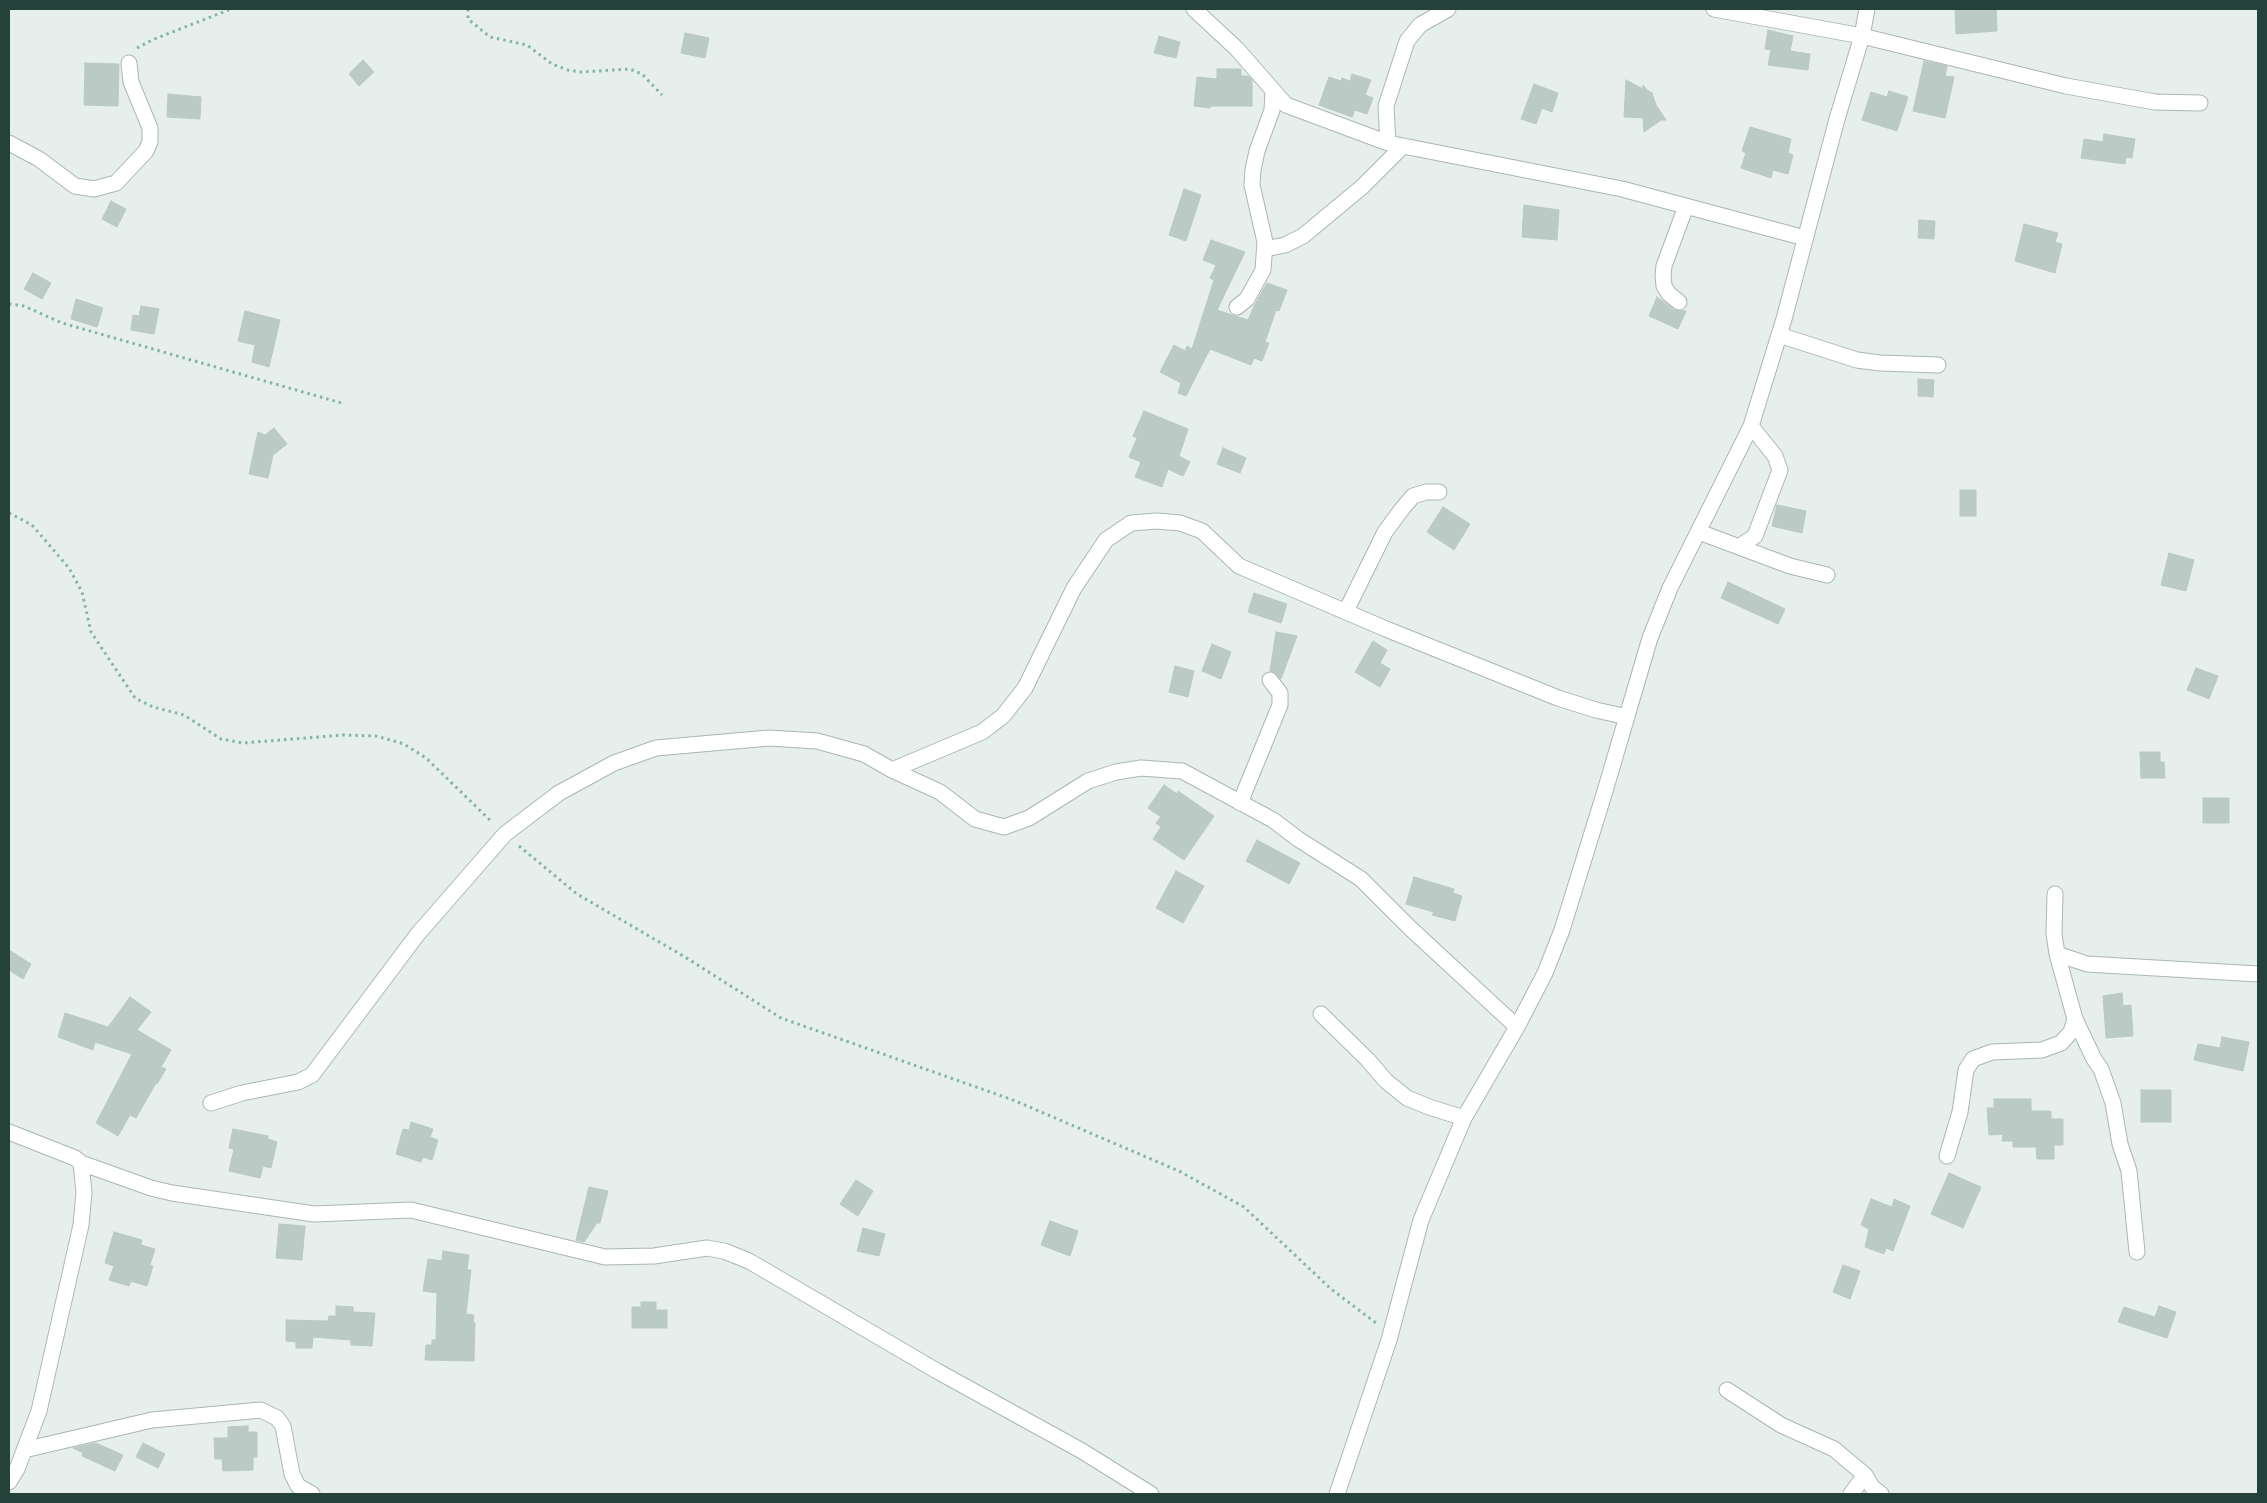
<!DOCTYPE html>
<style>
body{margin:0}
#map{position:relative;width:2267px;height:1503px;overflow:hidden;background:#e6efeb;font-family:Commissioner,sans-serif}
canvas{display:block}
.frame{position:absolute;inset:0;border:10px solid #24423a;pointer-events:none}
</style>
<div id="map">
<canvas width="2267" height="1503"></canvas>
<div class="frame"></div>
</div>
<script>
const c = document.querySelector('canvas').getContext('2d');
c.lineJoin = 'round';
function fillPath(path, color) { c.fillStyle = color; c.fill(path, 'evenodd'); }
const shape = rows => new Path2D(rows.map(r => 'M' + r).join(''));
function strokePath(path, color, width, dash) { c.strokeStyle = color; c.lineWidth = width; c.lineCap = dash ? 'butt' : 'round'; c.setLineDash(dash || []); c.stroke(path); }
const building = shape([
 [1955,9,1996,9,1997,31,1956,34,1955,9],
 [1768,30,1793,36,1790,51,1810,54,1808,70,1768,65,1771,50,1765,49,1768,30],
 [685,33,709,38,705,58,681,53,685,33],
 [1159,36,1180,42,1176,58,1154,53,1159,36],
 [363,60,374,72,359,86,349,74,363,60],
 [1924,61,1947,66,1945,76,1954,77,1945,118,1913,111,1924,61],
 [85,63,119,64,118,106,84,105,85,63],
 [1217,69,1241,69,1241,76,1248,76,1252,80,1252,106,1210,106,1210,108,1194,106,1197,77,1217,79,1217,69],
 [1352,74,1371,80,1365,95,1373,98,1367,114,1355,110,1352,117,1319,105,1329,77,1341,81,1342,78,1350,81,1352,74],
 [1626,80,1643,89,1643,85,1647,90,1652,93,1656,105,1666,120,1661,120,1644,132,1643,118,1624,117,1626,80],
 [1534,84,1558,93,1552,112,1542,108,1536,124,1521,119,1534,84],
 [1889,91,1908,97,1897,131,1862,120,1871,92,1887,97,1889,91],
 [168,94,201,97,200,119,167,117,168,94],
 [1750,127,1791,139,1788,153,1793,155,1788,174,1773,170,1771,178,1741,168,1746,153,1742,151,1750,127],
 [2104,134,2135,139,2132,158,2126,157,2125,164,2081,158,2084,139,2103,142,2104,134],
 [1184,189,1201,195,1186,241,1169,235,1184,189],
 [111,201,126,209,117,227,102,219,111,201],
 [1524,205,1559,210,1557,240,1522,237,1524,205],
 [1919,220,1935,221,1934,239,1918,238,1919,220],
 [2024,224,2058,233,2055,242,2062,244,2055,273,2015,261,2024,224],
 [1211,240,1245,252,1217,310,1248,320,1254,306,1267,283,1287,290,1279,311,1276,310,1265,342,1269,343,1262,361,1254,358,1251,365,1210,349,1186,396,1178,393,1181,383,1160,372,1174,345,1185,351,1187,346,1192,349,1214,280,1210,278,1216,265,1203,260,1211,240],
 [33,273,51,283,42,299,24,289,33,273],
 [1657,297,1674,310,1686,311,1678,329,1649,316,1657,297],
 [76,299,103,308,97,327,71,319,76,299],
 [141,306,159,309,154,334,131,330,133,315,139,316,141,306],
 [245,311,280,320,269,367,252,362,255,345,238,341,245,311],
 [1918,379,1934,380,1933,397,1918,396,1918,379],
 [1144,411,1188,429,1179,456,1190,462,1183,476,1168,469,1162,487,1135,477,1141,462,1129,457,1137,438,1133,436,1144,411],
 [274,428,287,444,273,455,268,478,249,474,258,432,265,435,274,428],
 [1223,448,1246,458,1240,473,1217,464,1223,448],
 [1960,490,1976,490,1976,516,1960,516,1960,490],
 [1777,505,1806,511,1802,533,1772,526,1777,505],
 [1443,507,1470,524,1454,550,1427,532,1443,507],
 [2169,553,2194,560,2186,591,2161,585,2169,553],
 [1728,582,1785,609,1778,624,1721,598,1728,582],
 [1254,593,1287,604,1281,623,1248,612,1254,593],
 [1276,632,1297,636,1281,679,1274,672,1270,671,1276,632],
 [1373,641,1387,650,1380,663,1390,669,1380,687,1355,672,1373,641],
 [1212,644,1231,652,1221,679,1202,671,1212,644],
 [1175,666,1194,671,1188,697,1169,692,1175,666],
 [2196,668,2218,676,2209,699,2187,690,2196,668],
 [2140,752,2160,752,2160,762,2164,762,2165,778,2141,778,2140,752],
 [1164,785,1177,794,1178,791,1214,816,1184,860,1153,839,1161,827,1156,823,1161,817,1148,808,1164,785],
 [2203,798,2229,798,2229,823,2203,823,2203,798],
 [1257,840,1300,863,1289,884,1246,861,1257,840],
 [1176,871,1204,886,1183,923,1156,908,1176,871],
 [1414,877,1454,889,1453,893,1462,896,1455,921,1432,915,1434,912,1406,904,1414,877],
 [9,950,31,964,23,979,9,970,9,950],
 [2122,993,2123,1006,2131,1005,2133,1036,2106,1038,2103,996,2122,993],
 [130,997,151,1012,137,1030,171,1050,161,1067,166,1069,157,1084,156,1083,136,1118,130,1115,118,1136,96,1123,132,1054,95,1042,93,1050,58,1037,65,1013,108,1027,130,997],
 [2222,1037,2249,1042,2243,1071,2194,1060,2198,1044,2220,1048,2222,1037],
 [2141,1090,2171,1090,2171,1122,2141,1122,2141,1090],
 [1994,1099,2031,1099,2031,1111,2051,1111,2051,1119,2063,1119,2063,1145,2054,1145,2054,1159,2037,1159,2036,1147,2013,1147,2013,1141,2002,1141,2003,1134,1989,1135,1987,1108,1994,1108,1994,1099],
 [411,1122,433,1129,430,1137,438,1140,432,1160,423,1157,421,1162,396,1154,403,1129,409,1130,411,1122],
 [233,1129,268,1136,268,1139,277,1142,271,1168,263,1166,260,1178,229,1171,234,1149,229,1148,233,1129],
 [1949,1173,1981,1187,1963,1228,1931,1214,1949,1173],
 [856,1180,873,1191,858,1216,840,1204,856,1180],
 [589,1187,608,1191,600,1223,597,1223,584,1242,576,1240,589,1187],
 [1871,1199,1892,1207,1894,1199,1910,1206,1893,1251,1886,1248,1884,1254,1865,1247,1869,1229,1861,1225,1871,1199],
 [1050,1221,1078,1231,1070,1256,1041,1245,1050,1221],
 [279,1224,305,1226,302,1260,276,1258,279,1224],
 [863,1228,885,1234,879,1256,857,1251,863,1228],
 [114,1232,142,1240,141,1245,155,1249,150,1265,153,1266,147,1286,131,1281,129,1286,109,1280,114,1266,105,1263,114,1232],
 [443,1251,469,1255,467,1270,471,1270,466,1314,474,1315,473,1323,475,1323,474,1361,425,1360,426,1345,432,1345,432,1340,436,1340,437,1293,423,1291,428,1259,442,1261,443,1251],
 [1843,1265,1860,1271,1850,1299,1833,1292,1843,1265],
 [641,1302,656,1302,656,1310,667,1310,667,1328,632,1328,632,1307,641,1307,641,1302],
 [336,1306,353,1307,353,1312,375,1313,372,1346,351,1345,351,1340,313,1337,312,1348,296,1348,296,1342,286,1341,286,1320,328,1321,329,1316,336,1316,336,1306],
 [2159,1306,2176,1312,2167,1338,2118,1322,2124,1307,2155,1317,2159,1306],
 [248,1426,248,1432,257,1432,257,1457,253,1457,253,1470,223,1471,222,1459,215,1459,214,1438,228,1438,228,1427,248,1426],
 [96,1443,123,1455,115,1471,82,1456,83,1453,73,1448,96,1443],
 [143,1443,165,1454,158,1468,136,1457,143,1443]
]);
const path = shape([
 [468,9,468,19,490,37,527,45,552,64,568,70,581,72,630,69,642,74,662,95],
 [137,48,152,40,231,9],
 [9,304,24,306,62,323,345,404],
 [9,513,32,525,69,568,82,592,91,632,135,698,153,707,184,715,221,739,243,743,343,735,376,736,404,744,426,758,492,822],
 [519,846,577,894,685,957,781,1018,1013,1100,1179,1171,1244,1207,1331,1289,1376,1323]
]);
const street = shape([
 [1194,9,1237,49,1286,105,1388,143,1622,189,1805,238],
 [1714,9,1862,36,2066,86,2155,102,2200,103],
 [9,143,39,159,75,186,94,189,116,183,146,151,150,142,150,128,131,82,129,63],
 [1388,143,1386,106,1407,41,1420,25,1448,9],
 [1265,249,1285,245,1303,236,1362,187,1403,146],
 [1679,302,1669,294,1664,286,1663,275,1664,266,1686,206],
 [1237,307,1247,299,1263,270,1265,242,1252,185,1253,170,1257,151,1272,110,1273,91],
 [1779,335,1857,360,1880,363,1938,365],
 [1699,532,1790,566,1827,575],
 [1739,547,1755,536,1780,470,1775,456,1751,426],
 [1346,611,1385,532,1402,509,1413,496,1426,492,1439,492],
 [892,770,982,732,1003,716,1025,688,1074,588,1106,540,1131,523,1157,521,1180,523,1202,531,1239,566,1386,629,1558,698,1596,710,1627,717],
 [1240,803,1280,705,1280,693,1270,680],
 [2055,894,2054,934,2057,954,2087,964,2258,974],
 [1321,1014,1368,1060,1386,1081,1407,1098,1429,1107,1464,1118],
 [2075,1019,2094,1059,2101,1069,2113,1103,2120,1144,2129,1171,2137,1252],
 [211,1103,242,1093,298,1082,312,1075,417,935,505,834,559,793,614,763,656,748,769,738,817,741,864,754,892,770,940,792,975,819,1004,827,1029,818,1088,781,1116,772,1141,768,1182,771,1273,820,1298,839,1361,879,1410,928,1517,1027],
 [9,1132,75,1158,81,1163,84,1192,81,1225,39,1411,17,1469,9,1482],
 [1947,1156,1960,1112,1966,1070,1973,1059,1992,1052,2042,1050,2061,1043,2071,1032,2075,1019,2057,954],
 [81,1163,151,1188,172,1193,314,1214,411,1210,605,1257,654,1256,707,1248,724,1251,749,1261,937,1371,1082,1451,1151,1494],
 [1727,1390,1781,1425,1834,1449,1865,1475,1872,1487,1881,1494],
 [24,1450,152,1420,261,1410,277,1418,283,1426,292,1474,298,1486,312,1494],
 [1337,1494,1389,1340,1421,1220,1464,1118,1517,1027,1545,973,1562,930,1605,791,1650,638,1670,588,1751,426,1784,319,1837,119,1862,36,1867,9],
 [1851,1494,1865,1475]
]);
fillPath(building, '#bbcac4');
strokePath(building, '#b8c9c2', 1);
strokePath(street, '#a8b8b2', 17);
strokePath(path, '#86b3a5', 3, [2.5, 4]);
strokePath(street, '#fff', 15);
</script>
